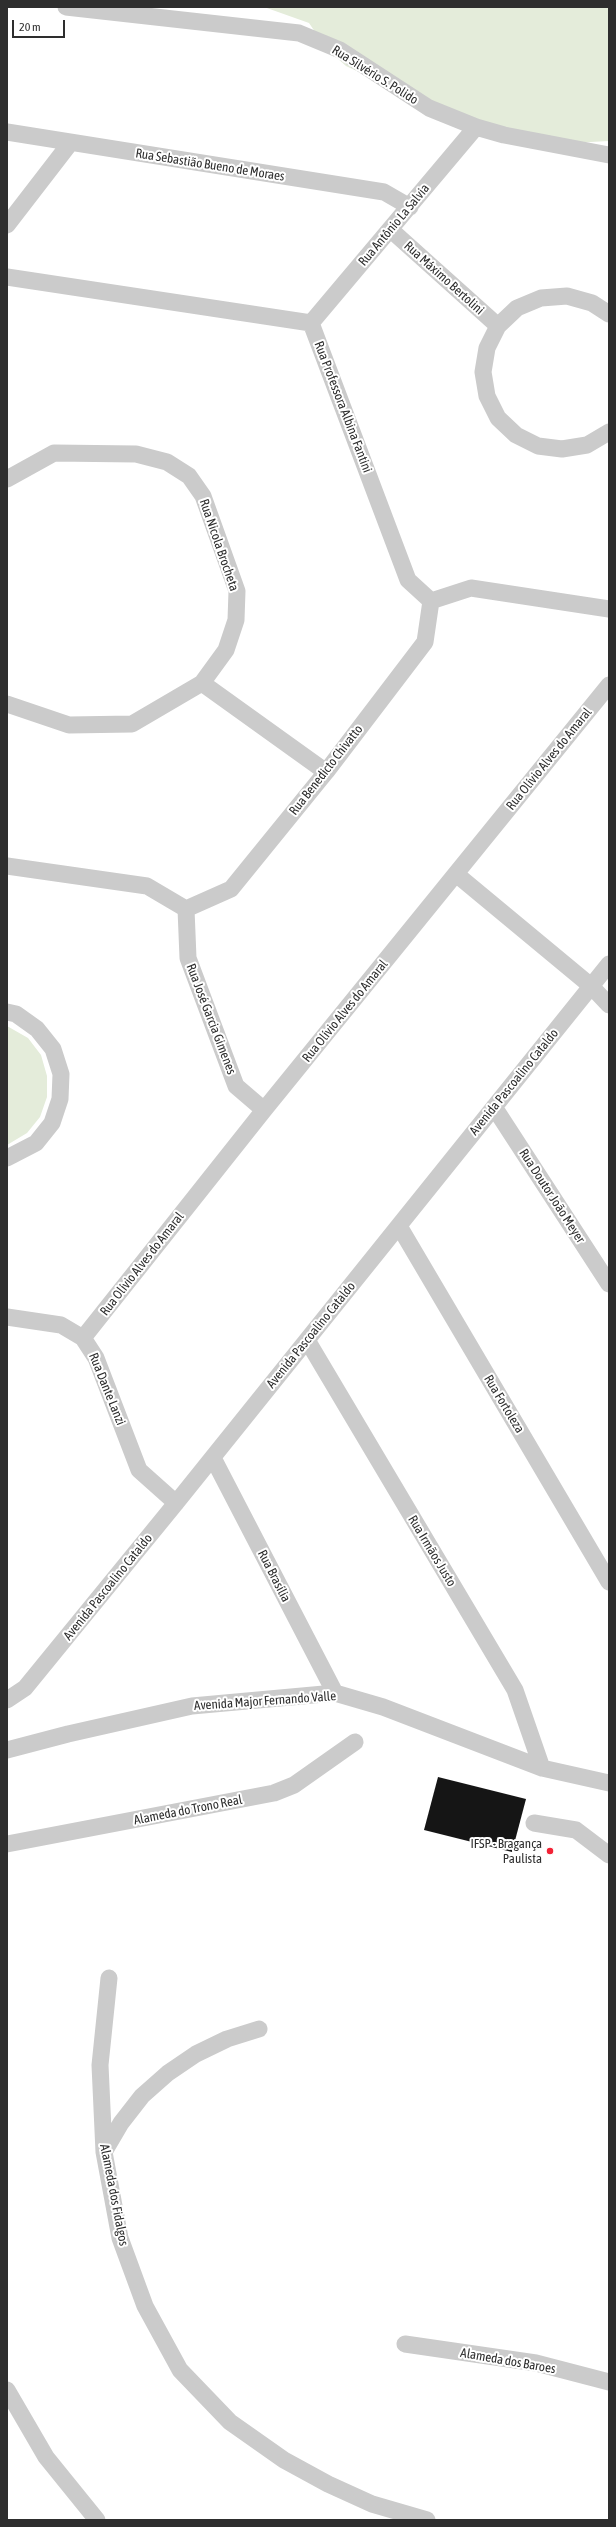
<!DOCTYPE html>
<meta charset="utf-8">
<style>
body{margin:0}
#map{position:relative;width:616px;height:2527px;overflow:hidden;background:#fff;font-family:"Asap Condensed",sans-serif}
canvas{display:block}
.frame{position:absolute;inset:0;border:8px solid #2e2e2e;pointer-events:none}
.scale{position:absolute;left:12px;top:20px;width:53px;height:18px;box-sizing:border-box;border:2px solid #2e2e2e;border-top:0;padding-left:5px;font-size:12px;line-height:14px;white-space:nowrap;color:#2e2e2e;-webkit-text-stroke:3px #fff;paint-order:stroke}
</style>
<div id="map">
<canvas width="616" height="2527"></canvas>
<div class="frame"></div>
<div class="scale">20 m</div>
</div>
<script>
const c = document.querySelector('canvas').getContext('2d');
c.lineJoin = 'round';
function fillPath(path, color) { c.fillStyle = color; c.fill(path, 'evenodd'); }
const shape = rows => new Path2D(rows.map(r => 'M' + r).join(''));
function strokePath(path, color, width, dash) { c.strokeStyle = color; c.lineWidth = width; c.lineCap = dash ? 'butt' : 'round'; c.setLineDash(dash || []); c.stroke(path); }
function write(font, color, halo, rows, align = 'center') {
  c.font = font + ' "Asap Condensed",sans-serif'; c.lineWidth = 4; c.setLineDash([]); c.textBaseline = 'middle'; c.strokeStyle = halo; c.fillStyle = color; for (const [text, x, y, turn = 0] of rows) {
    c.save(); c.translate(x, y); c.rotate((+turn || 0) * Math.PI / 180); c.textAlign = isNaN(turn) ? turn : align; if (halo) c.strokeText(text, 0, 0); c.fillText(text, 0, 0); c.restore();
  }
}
const green = shape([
 [264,7,609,7,609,141,572,143,512,133,378,81,346,66,326,48,309,23],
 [7,1026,28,1038,41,1055,47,1076,47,1097,40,1117,27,1133,7,1145]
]);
const building = shape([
 [438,1777,526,1799,512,1852,424,1830]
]);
const minor = shape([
 [66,7,299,33,340,50,429,108,476,127,504,135,609,155],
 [7,132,384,192,410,207],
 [7,225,71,142],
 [391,230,498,326],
 [7,277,311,323,408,580,431,601],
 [609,314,592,303,567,296,541,298,517,308,498,326,487,348,483,372,487,396,498,418,516,435,538,446,562,449,587,445,609,432],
 [311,323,476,127],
 [7,479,54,453,136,454,167,462,189,476,203,496,237,591,236,620,226,650,202,683,132,724,69,725,7,704],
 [431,601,471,588,609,609],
 [202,683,326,772],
 [7,866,147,886,186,909],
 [456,874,591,986,609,1005],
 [186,909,231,889,326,772,425,642,431,601],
 [186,909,188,958,236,1086,264,1110],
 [7,1012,16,1014,37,1029,53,1049,61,1074,60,1099,52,1123,36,1143,7,1158],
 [494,1107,609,1284],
 [399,1226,609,1582],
 [7,1317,61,1325,83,1338,96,1358,139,1470,176,1503],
 [83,1338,264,1110,609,685],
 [307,1340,515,1690,542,1768],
 [213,1458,335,1693],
 [7,1700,25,1688,176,1503,609,964],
 [7,1750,68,1734,192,1706,335,1693,383,1707,542,1768,609,1783],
 [534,1823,576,1830,609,1855],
 [7,1844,274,1793,294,1785,355,1742],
 [109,1978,100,2065,104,2152,120,2238,145,2306,180,2370,230,2422,284,2460,328,2484,372,2504,427,2520],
 [104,2152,121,2123,142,2096,168,2073,196,2054,227,2039,259,2029],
 [405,2344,536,2363,609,2382],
 [7,2390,46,2457,97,2520]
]);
const markers = [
 [550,1851,4,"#f22235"]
];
const streetNames = [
 ["Rua Silvério S. Polido",375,75,32],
 ["Rua Sebastião Bueno de Moraes",210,165,9],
 ["Rua Antônio La Salvia",394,225,-50],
 ["Rua Máximo Bertolini",444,278,42],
 ["Rua Professora Albina Fantini",343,407,69],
 ["Rua Nicola Brocheta",219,545,71],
 ["Rua Olívio Alves do Amaral",549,759,-51],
 ["Rua Benedicto Chivatto",326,770,-52],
 ["Rua Olívio Alves do Amaral",345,1011,-51],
 ["Rua José Garcia Gimenes",211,1019,69],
 ["Avenida Pascoalino Cataldo",514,1082,-51],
 ["Rua Doutor João Meyer",552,1196,57],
 ["Rua Olívio Alves do Amaral",142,1264,-52],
 ["Avenida Pascoalino Cataldo",311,1335,-51],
 ["Rua Dante Lanzi",107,1389,68],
 ["Rua Fortoleza",504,1404,59],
 ["Rua Irmãos Justo",432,1551,59],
 ["Rua Brasília",274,1576,63],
 ["Avenida Pascoalino Cataldo",108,1587,-51],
 ["Avenida Major Fernando Valle",265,1701,-4],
 ["Alameda do Trono Real",188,1810,-11],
 ["Alameda dos Fidalgos",114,2195,79],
 ["Alameda dos Baroes",508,2361,10]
];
const poiNames = [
 ["IFSP - Bragança",542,1844],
 ["Paulista",542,1859]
];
fillPath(green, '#e4ecda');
fillPath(building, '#151515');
strokePath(minor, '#cbcbcb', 17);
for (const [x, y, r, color] of markers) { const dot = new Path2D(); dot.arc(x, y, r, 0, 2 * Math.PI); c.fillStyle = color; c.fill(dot); strokePath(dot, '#fff', 1.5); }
write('13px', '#2e2e2e', '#fff', streetNames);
write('13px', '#2e2e2e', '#fff', poiNames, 'right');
</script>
